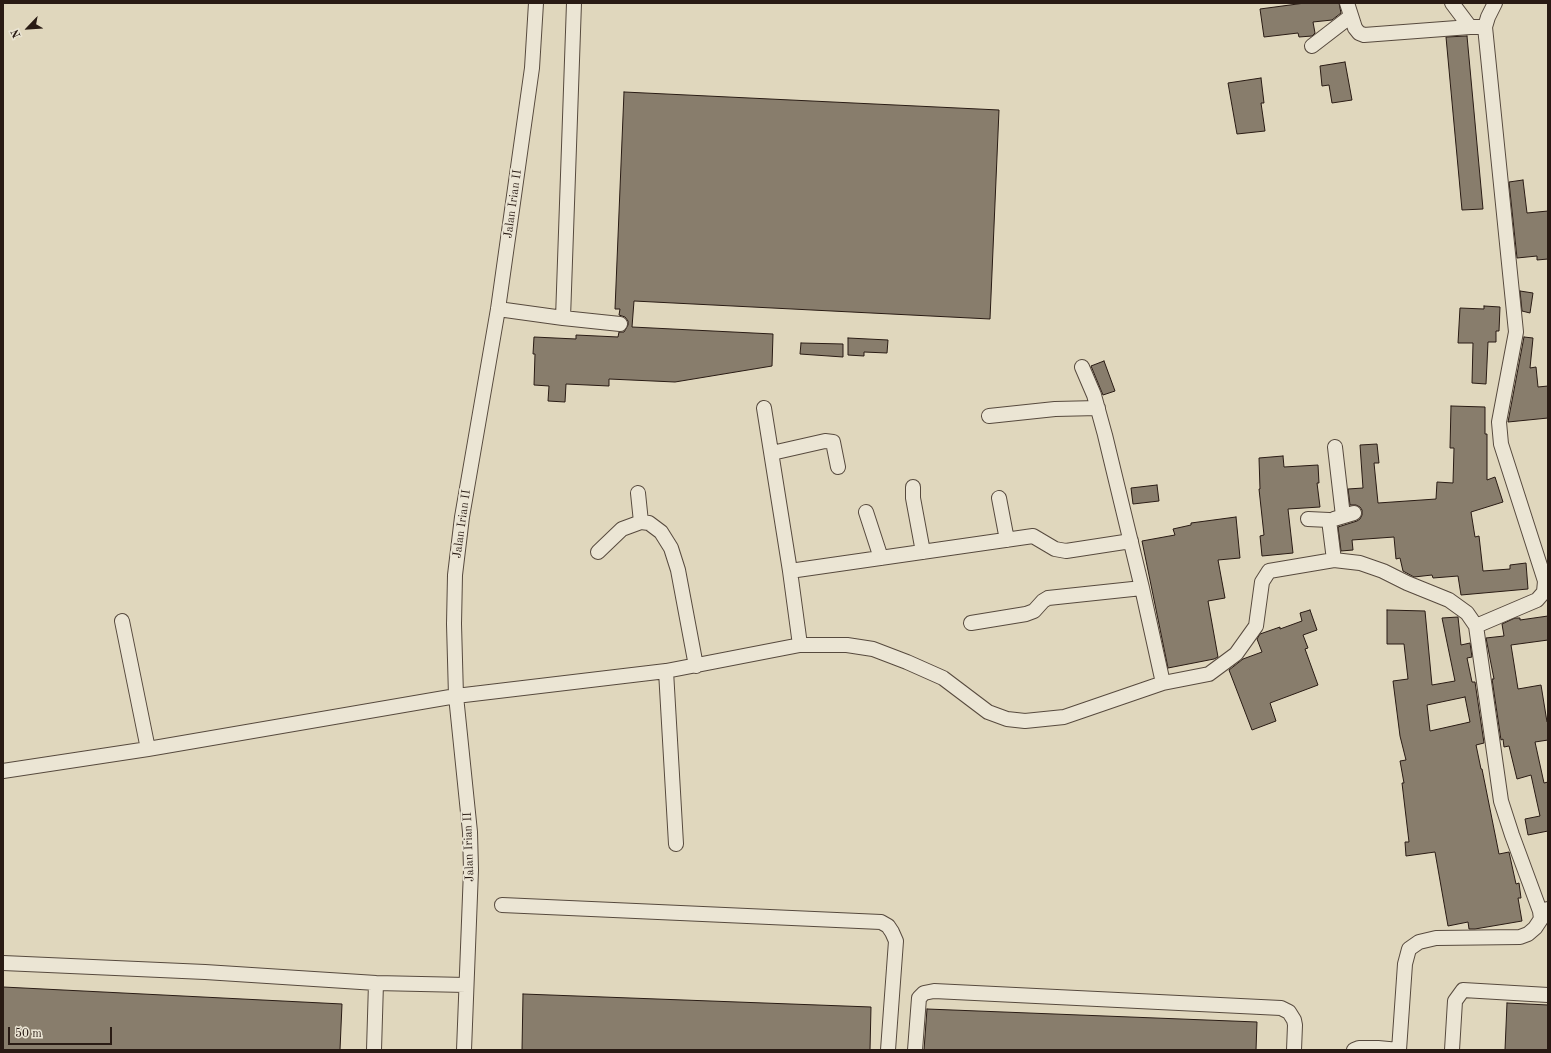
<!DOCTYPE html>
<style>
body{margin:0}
#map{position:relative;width:1551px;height:1053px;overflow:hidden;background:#e0d7bd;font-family:"Old Standard TT",serif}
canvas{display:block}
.frame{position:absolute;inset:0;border:4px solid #291b14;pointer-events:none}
.north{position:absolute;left:8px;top:8px;width:40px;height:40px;-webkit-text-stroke:3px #ebe5d4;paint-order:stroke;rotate:245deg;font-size:11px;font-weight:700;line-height:16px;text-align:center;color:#291b14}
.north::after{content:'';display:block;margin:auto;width:14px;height:18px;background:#291b14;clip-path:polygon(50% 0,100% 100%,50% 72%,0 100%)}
.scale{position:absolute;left:8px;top:1027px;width:104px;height:18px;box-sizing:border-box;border:2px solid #291b14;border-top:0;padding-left:5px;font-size:12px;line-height:14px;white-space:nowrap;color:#291b14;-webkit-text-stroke:3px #ebe5d4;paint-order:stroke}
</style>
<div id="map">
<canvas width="1551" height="1053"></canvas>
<div class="frame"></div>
<div class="north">N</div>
<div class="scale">50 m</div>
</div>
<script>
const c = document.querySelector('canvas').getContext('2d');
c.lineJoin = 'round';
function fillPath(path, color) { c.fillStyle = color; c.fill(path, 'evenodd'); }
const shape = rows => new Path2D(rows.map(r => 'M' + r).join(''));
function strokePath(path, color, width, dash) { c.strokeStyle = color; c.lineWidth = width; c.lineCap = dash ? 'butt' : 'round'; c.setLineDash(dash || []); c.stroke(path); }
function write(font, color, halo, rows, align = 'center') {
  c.font = font + ' "Old Standard TT",serif'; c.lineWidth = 4; c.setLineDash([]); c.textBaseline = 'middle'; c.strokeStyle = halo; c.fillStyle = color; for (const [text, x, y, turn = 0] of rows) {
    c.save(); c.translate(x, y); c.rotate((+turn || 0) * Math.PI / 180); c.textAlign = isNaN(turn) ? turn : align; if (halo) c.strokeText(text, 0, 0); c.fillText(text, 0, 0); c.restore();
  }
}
const building = shape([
 [1305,3,1339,3,1341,13,1332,20,1313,22,1315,33,1312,36,1299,37,1298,33,1264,37,1260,9,1305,3],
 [1467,36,1483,209,1462,210,1446,37,1467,36],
 [1345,62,1352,100,1332,103,1329,85,1322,86,1320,66,1345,62],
 [1261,78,1264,103,1261,103,1265,131,1237,134,1228,83,1261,78],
 [624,92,999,110,990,319,634,301,632,327,773,334,772,366,675,382,609,379,609,386,566,384,565,402,548,401,549,386,534,385,535,354,533,354,534,337,576,339,576,335,618,337,619,332,624,332,628,325,628,321,625,317,619,315,620,309,615,309,624,92],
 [1523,180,1527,213,1548,211,1548,259,1537,260,1537,256,1517,258,1509,182,1523,180],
 [1520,291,1533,293,1530,313,1522,311,1520,291],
 [1484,306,1500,307,1499,331,1496,331,1496,342,1488,342,1486,384,1472,383,1473,343,1458,343,1460,308,1484,309,1484,306],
 [1524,337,1533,338,1530,368,1536,367,1538,387,1548,386,1548,418,1508,422,1524,337],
 [848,338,888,340,887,353,864,352,864,356,848,355,848,338],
 [801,343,843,344,843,357,800,354,801,343],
 [1104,361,1115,391,1103,395,1091,366,1104,361],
 [1451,406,1485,407,1485,434,1487,434,1487,480,1495,477,1503,502,1471,512,1475,537,1479,536,1483,571,1510,569,1510,565,1526,563,1528,589,1461,595,1458,576,1433,578,1432,575,1414,577,1403,571,1400,558,1396,559,1394,537,1352,540,1353,550,1341,551,1338,527,1357,521,1360,519,1362,515,1362,510,1360,507,1356,505,1350,505,1348,489,1363,488,1360,445,1377,444,1379,463,1374,463,1378,503,1436,499,1437,482,1453,483,1454,448,1450,448,1451,406],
 [1283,456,1284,467,1318,465,1319,483,1317,483,1320,507,1288,509,1293,553,1262,556,1260,536,1264,535,1259,489,1260,489,1259,458,1283,456],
 [1157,485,1159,501,1133,504,1131,488,1157,485],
 [1236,517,1240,558,1218,560,1225,598,1208,601,1218,657,1214,659,1168,668,1142,541,1175,535,1173,529,1191,525,1191,523,1236,517],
 [1310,610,1317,630,1303,635,1308,648,1305,649,1318,685,1270,703,1276,721,1252,730,1229,670,1243,659,1262,652,1257,639,1260,634,1280,627,1280,629,1302,621,1300,613,1310,610],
 [1387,610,1425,611,1432,685,1455,681,1442,618,1458,617,1461,645,1470,643,1472,657,1467,658,1472,682,1475,682,1484,743,1476,745,1481,769,1482,769,1499,854,1509,852,1516,884,1519,883,1521,898,1518,898,1522,921,1475,929,1469,929,1468,922,1448,926,1435,852,1406,856,1405,842,1409,842,1402,783,1404,783,1400,761,1406,760,1400,736,1393,681,1408,679,1404,644,1387,644,1387,610],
 [1465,697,1470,722,1430,731,1427,705,1465,697],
 [1548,616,1548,640,1511,645,1518,689,1541,685,1547,722,1548,721,1548,740,1535,742,1544,783,1548,782,1548,831,1528,835,1525,819,1540,816,1531,775,1517,779,1509,746,1504,747,1503,739,1501,740,1492,679,1494,679,1486,638,1504,636,1502,624,1515,618,1520,618,1520,620,1548,616],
 [3,987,342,1004,340,1050,3,1050,3,987],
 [523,994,871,1007,870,1050,522,1050,523,994],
 [1507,1003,1548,1005,1548,1050,1505,1050,1507,1003],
 [927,1009,1257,1022,1256,1050,924,1050,927,1009]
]);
const minor = shape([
 [1347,3,1355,28,1359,33,1364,35,1470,27,1485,27],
 [1452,3,1470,27],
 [1312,46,1351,16],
 [498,309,563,318,620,324],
 [563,318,574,3],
 [1082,367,1094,395,1105,435,1142,588,1163,683],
 [764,408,790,571,800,645],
 [989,416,1055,409,1098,408],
 [1335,447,1343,516],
 [772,453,825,441,833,442,838,467],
 [913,487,913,498,923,552],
 [638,493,641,522,649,523,661,532,671,548,678,570,696,666],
 [999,498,1007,540],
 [866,512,881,558],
 [1308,519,1329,520,1334,560],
 [1334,519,1354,513],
 [598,552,622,529,641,522],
 [790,571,1033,536,1055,549,1066,551,1131,541],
 [122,621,148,749],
 [971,623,1026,614,1034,611,1043,601,1048,598,1142,588],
 [1476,626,1537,600,1544,592,1545,581,1501,444,1499,422,1516,332,1485,27,1488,17,1495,3],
 [666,671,676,844],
 [3,771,148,749,456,696,666,671,800,645,847,645,873,649,907,662,943,678,988,712,1007,719,1025,721,1064,717,1163,683,1209,674,1236,654,1256,626,1262,582,1269,571,1334,560,1360,563,1383,571,1407,583,1449,600,1467,613,1476,626,1501,801,1512,835,1540,911],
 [502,905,881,922,888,926,892,932,896,941,888,1050],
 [3,963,205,972,376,983,466,985],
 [374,1050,376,983],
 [464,1050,471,870,470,832,456,696,454,624,455,575,462,517,498,309,532,68,536,3],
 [915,1050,919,998,924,993,934,991,1281,1008,1289,1012,1294,1020,1295,1025,1294,1050],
 [1354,1050,1359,1048,1378,1048,1399,1050],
 [1399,1050,1405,964,1409,949,1419,942,1436,938,1520,937,1528,934,1535,928,1541,919,1540,911,1548,909],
 [1452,1050,1455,1001,1463,990,1548,995]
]);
const streetNames = [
 ["Jalan Irian II",513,204,-82],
 ["Jalan Irian II",462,524,-82],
 ["Jalan Irian II",469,847,-92]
];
fillPath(building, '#887d6c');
strokePath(building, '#291b14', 1);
strokePath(minor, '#574a3e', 16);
strokePath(minor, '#ebe5d4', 14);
write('12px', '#291b14', '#ebe5d4', streetNames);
</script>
